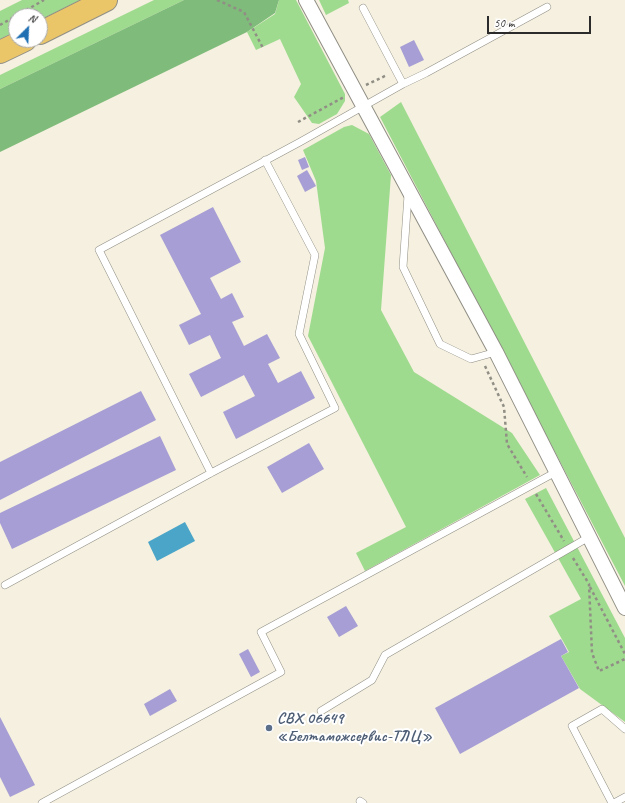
<!DOCTYPE html>
<meta charset="utf-8">
<style>
body{margin:0}
#map{position:relative;width:625px;height:803px;overflow:hidden;background:#f5f0df;font-family:Caveat,sans-serif}
canvas{display:block}
.north{position:absolute;left:8px;top:8px;width:40px;height:40px;box-sizing:border-box;background:#fff;border:1px solid #aaa;border-radius:50%;rotate:24deg;font-size:11px;font-weight:700;line-height:16px;text-align:center;color:#2b2b2b}
.north::after{content:'';display:block;margin:auto;width:14px;height:18px;background:#1f6fb2;clip-path:polygon(50% 0,100% 100%,50% 72%,0 100%)}
.scale{position:absolute;left:487px;top:16px;width:104px;height:18px;box-sizing:border-box;border:2px solid #2b2b2b;border-top:0;padding-left:5px;font-size:12px;line-height:14px;white-space:nowrap;color:#2b2b2b;-webkit-text-stroke:3px #fff;paint-order:stroke}
</style>
<div id="map">
<canvas width="625" height="803"></canvas>
<div class="north">N</div>
<div class="scale">50 m</div>
</div>
<script>
const c = document.querySelector('canvas').getContext('2d');
c.lineJoin = 'round';
function fillPath(path, color) { c.fillStyle = color; c.fill(path, 'evenodd'); }
const shape = rows => new Path2D(rows.map(r => 'M' + r).join(''));
function strokePath(path, color, width, dash) { c.strokeStyle = color; c.lineWidth = width; c.lineCap = dash ? 'butt' : 'round'; c.setLineDash(dash || []); c.stroke(path); }
function write(font, color, halo, rows, align = 'center') {
  c.font = font + ' Caveat,sans-serif'; c.lineWidth = 4; c.setLineDash([]); c.textBaseline = 'middle'; c.strokeStyle = halo; c.fillStyle = color; for (const [text, x, y, turn = 0] of rows) {
    c.save(); c.translate(x, y); c.rotate((+turn || 0) * Math.PI / 180); c.textAlign = isNaN(turn) ? turn : align; if (halo) c.strokeText(text, 0, 0); c.fillText(text, 0, 0); c.restore();
  }
}
const green = shape([
 [22,0,80,0,40,20,40,16,16,16,16,31,0,39,0,11],
 [154,0,184,0,0,89,0,75],
 [279,0,296,0,345,94,345,101,337,114,319,124,312,123,294,97,301,84,280,39,256,50,247,32,275,14],
 [319,0,348,0,349,3,326,15],
 [401,102,625,538,625,586,380,117],
 [352,125,369,134,391,175,381,310,414,372,512,433,540,475,365,571,356,553,406,527,308,336,325,248,316,181,303,150,344,127],
 [546,488,625,638,625,722,580,689,561,656,569,652,549,616,581,599,525,499]
]);
const forest = shape([
 [184,0,279,0,275,13,247,32,0,152,0,89]
]);
const water = shape([
 [185,522,195,541,157,561,148,542]
]);
const building = shape([
 [414,40,424,60,409,67,400,47],
 [305,157,309,167,302,170,298,160],
 [307,170,316,186,305,192,297,176],
 [213,207,241,262,210,278,221,299,232,293,244,317,232,322,244,346,267,334,280,358,268,364,278,383,301,371,315,398,236,439,223,412,255,396,244,375,201,397,189,374,221,358,210,335,189,345,179,325,201,314,160,235],
 [141,391,156,420,0,500,0,462],
 [160,436,176,470,12,549,0,523,0,513],
 [309,443,324,469,282,493,267,467],
 [346,606,358,626,339,637,327,617],
 [561,639,568,652,561,656,579,688,460,754,435,708],
 [248,649,260,672,251,677,239,654],
 [170,689,177,701,150,716,144,704],
 [0,717,35,785,10,797,0,777]
]);
const path = shape([
 [217,0,244,12,263,48],
 [0,25,44,0],
 [366,85,387,75],
 [298,122,344,97],
 [485,366,504,407,507,444,527,477],
 [536,494,564,541],
 [573,558,589,584,592,653,599,671,625,659],
 [590,587,625,654]
]);
const lane = shape([
 [363,8,403,84],
 [408,195,403,267,440,344,471,359,496,352],
 [211,473,99,250,300,142,403,84,426,73,547,7],
 [5,585,211,473,335,408,299,334,315,255,265,160],
 [321,711,372,680,385,655,589,537],
 [360,801,363,803],
 [42,803,281,672,261,632,556,472],
 [612,803,572,726,602,709,625,729],
 [614,803,625,797]
]);
const street = shape([
 [306,0,496,352,625,608]
]);
const highway = shape([
 [40,33,106,0],
 [0,52,25,40]
]);
const markers = [
 [269,728,4,"#5c6f8a"]
];
const serviceNames = [
 ["СВХ 06649",277,719],
 ["«Белтаможсервис-ТЛЦ»",277,737]
];
fillPath(green, '#9fdb8f');
fillPath(forest, '#7fbb7a');
fillPath(water, '#4aa5c8');
fillPath(building, '#a69ed4');
strokePath(lane, '#908e85', 8);
strokePath(street, '#908e85', 16);
strokePath(highway, '#908e85', 24);
strokePath(path, '#908e85', 2.5, [3, 3]);
strokePath(lane, '#fff', 7);
strokePath(street, '#fff', 14);
strokePath(highway, '#ebc669', 22);
for (const [x, y, r, color] of markers) { const dot = new Path2D(); dot.arc(x, y, r, 0, 2 * Math.PI); c.fillStyle = color; c.fill(dot); strokePath(dot, '#fff', 1.5); }
write('bold 16px', '#4e5e75', '#fff', serviceNames, 'left');
</script>
